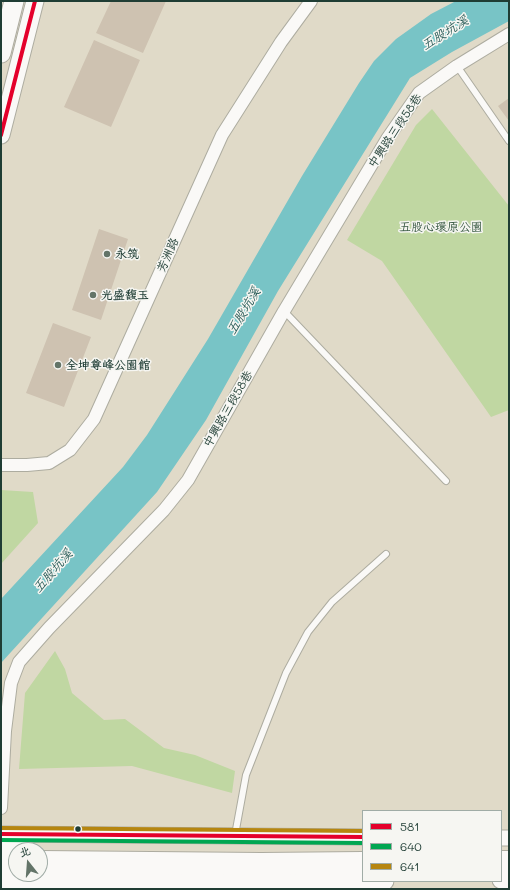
<!DOCTYPE html>
<meta charset="utf-8">
<style>
body{margin:0}
#map{position:relative;width:510px;height:890px;overflow:hidden;background:#e0dac8;font-family:Mali,"LXGW WenKai TC",sans-serif}
canvas{display:block}
.frame{position:absolute;inset:0;border:2px solid #1f3d34;pointer-events:none}
.legend{position:absolute;left:362px;top:810px;width:140px;height:72px;box-sizing:border-box;background:#f6f6f2;border:1px solid #a0aca6;margin:0;padding:5px 7px;list-style:none;font-size:12px;color:#1f3d34}
.legend li{display:flex;align-items:center;gap:8px;height:20px}
.legend b{width:20px;border:1px solid #a0aca6}
.north{position:absolute;left:8px;top:842px;width:40px;height:40px;box-sizing:border-box;background:#f6f6f2;border:1px solid #a0aca6;border-radius:50%;rotate:343deg;font-size:11px;font-weight:700;line-height:16px;text-align:center;color:#1f3d34}
.north::after{content:'';display:block;margin:auto;width:14px;height:18px;background:#637468;clip-path:polygon(50% 0,100% 100%,50% 72%,0 100%)}
</style>
<div id="map">
<canvas width="510" height="890"></canvas>
<div class="frame"></div>
<ul class="legend">
<li><b style="height:5px;background:#e4002b"></b>581</li>
<li><b style="height:5px;background:#00a651"></b>640</li>
<li><b style="height:5px;background:#b68610"></b>641</li>
</ul>
<div class="north">北</div>
</div>
<script>
const c = document.querySelector('canvas').getContext('2d');
c.lineJoin = 'round';
function fillPath(path, color) { c.fillStyle = color; c.fill(path, 'evenodd'); }
const shape = rows => new Path2D(rows.map(r => 'M' + r).join(''));
function strokePath(path, color, width, dash) { c.strokeStyle = color; c.lineWidth = width; c.lineCap = dash ? 'butt' : 'round'; c.setLineDash(dash || []); c.stroke(path); }
function write(font, color, halo, rows, align = 'center') {
  c.font = font + ' Mali,"LXGW WenKai TC",sans-serif'; c.lineWidth = 3; c.setLineDash([]); c.textBaseline = 'middle'; c.strokeStyle = halo; c.fillStyle = color; for (const [text, x, y, turn = 0] of rows) {
    c.save(); c.translate(x, y); c.rotate((+turn || 0) * Math.PI / 180); c.textAlign = isNaN(turn) ? turn : align; if (halo) c.strokeText(text, 0, 0); c.fillText(text, 0, 0); c.restore();
  }
}
const green = shape([
 [432,109,509,206,509,410,491,417,382,261,347,240,416,125],
 [1,490,33,492,38,523,1,564],
 [55,651,65,669,72,693,104,720,125,719,164,748,195,755,235,771,232,793,132,766,19,769,25,693]
]);
const water = shape([
 [456,1,509,1,509,21,452,52,410,78,278,291,206,420,157,492,1,663,1,599,123,467,147,435,208,339,302,176,359,83,374,61,396,39,431,14]
]);
const building = shape([
 [111,1,166,1,143,53,96,33],
 [94,40,140,60,111,127,64,107],
 [509,98,509,121,498,106],
 [99,229,128,239,101,320,72,310],
 [53,323,91,337,64,407,26,393]
]);
const service = shape([
 [457,66,509,141],
 [284,311,446,481],
 [235,835,246,775,286,673,308,632,332,602,386,554]
]);
const minor = shape([
 [1,465,27,465,49,463,70,450,94,419,222,135,281,42,311,1],
 [1,808,5,731,11,683,19,662,49,628,164,510,188,480,284,311,387,139,419,93,457,66,509,34]
]);
const tertiary = shape([
 [1,834,363,837],
 [501,838,509,838]
]);
const secondary = shape([
 [1,135,35,1],
 [1,880,193,882,385,881],
 [501,880,509,880]
]);
const primary = shape([
 [1,53,14,1]
]);
const trunk = shape([
 [1,842,20,850]
]);
const motorway = shape([
 [1,862,16,862],
 [40,862,261,864,363,863],
 [501,862,509,862]
]);
const bus1 = shape([
 [1,135,35,1],
 [1,834,363,837]
]);
const bus2 = shape([
 [1,840,363,843]
]);
const bus3 = shape([
 [1,828,363,831]
]);
const markers = [
 [107,254,4,"#637468"],
 [93,295,4,"#637468"],
 [58,365,4,"#637468"],
 [78,829,3.5,"#1f3d34"]
];
const streetNames = [
 ["中興路三段58巷",395,131,-56],
 ["芳洲路",168,255,-66],
 ["中興路三段58巷",228,409,-60]
];
const parkNames = [
 ["五股心環原公園",441,227]
];
const poiNames = [
 ["永筑",115,254],
 ["光盛馥玉",101,295],
 ["全坤尊峰公園館",66,365]
];
const waterNames = [
 ["五股坑溪",445,33,-32],
 ["五股坑溪",244,311,-59],
 ["五股坑溪",53,571,-49]
];
fillPath(green, '#c0d7a2');
fillPath(water, '#78c4c6');
fillPath(building, '#cec2b1');
strokePath(service, '#adaca0', 8);
strokePath(minor, '#adaca0', 14);
strokePath(tertiary, '#adaca0', 17);
strokePath(secondary, '#adaca0', 19);
strokePath(primary, '#adaca0', 21);
strokePath(trunk, '#adaca0', 22);
strokePath(motorway, '#adaca0', 24);
strokePath(service, '#faf9f7', 6);
strokePath(minor, '#faf9f7', 12);
strokePath(tertiary, '#faf9f7', 15);
strokePath(secondary, '#faf9f7', 17);
strokePath(primary, '#faf9f7', 19);
strokePath(trunk, '#faf9f7', 20);
strokePath(motorway, '#faf9f7', 22);
strokePath(bus1, '#e4002b', 4);
strokePath(bus2, '#00a651', 4);
strokePath(bus3, '#b68610', 4);
for (const [x, y, r, color] of markers) { const dot = new Path2D(); dot.arc(x, y, r, 0, 2 * Math.PI); c.fillStyle = color; c.fill(dot); strokePath(dot, '#f6f6f2', 1.5); }
write('12px', '#1f3d34', '#f6f6f2', streetNames);
write('12px', '#3a5b44', '#f6f6f2', parkNames);
write('bold 12px', '#1f3d34', '#f6f6f2', poiNames, 'left');
write('italic 13px', '#2a5c58', '#f6f6f2', waterNames);
</script>
